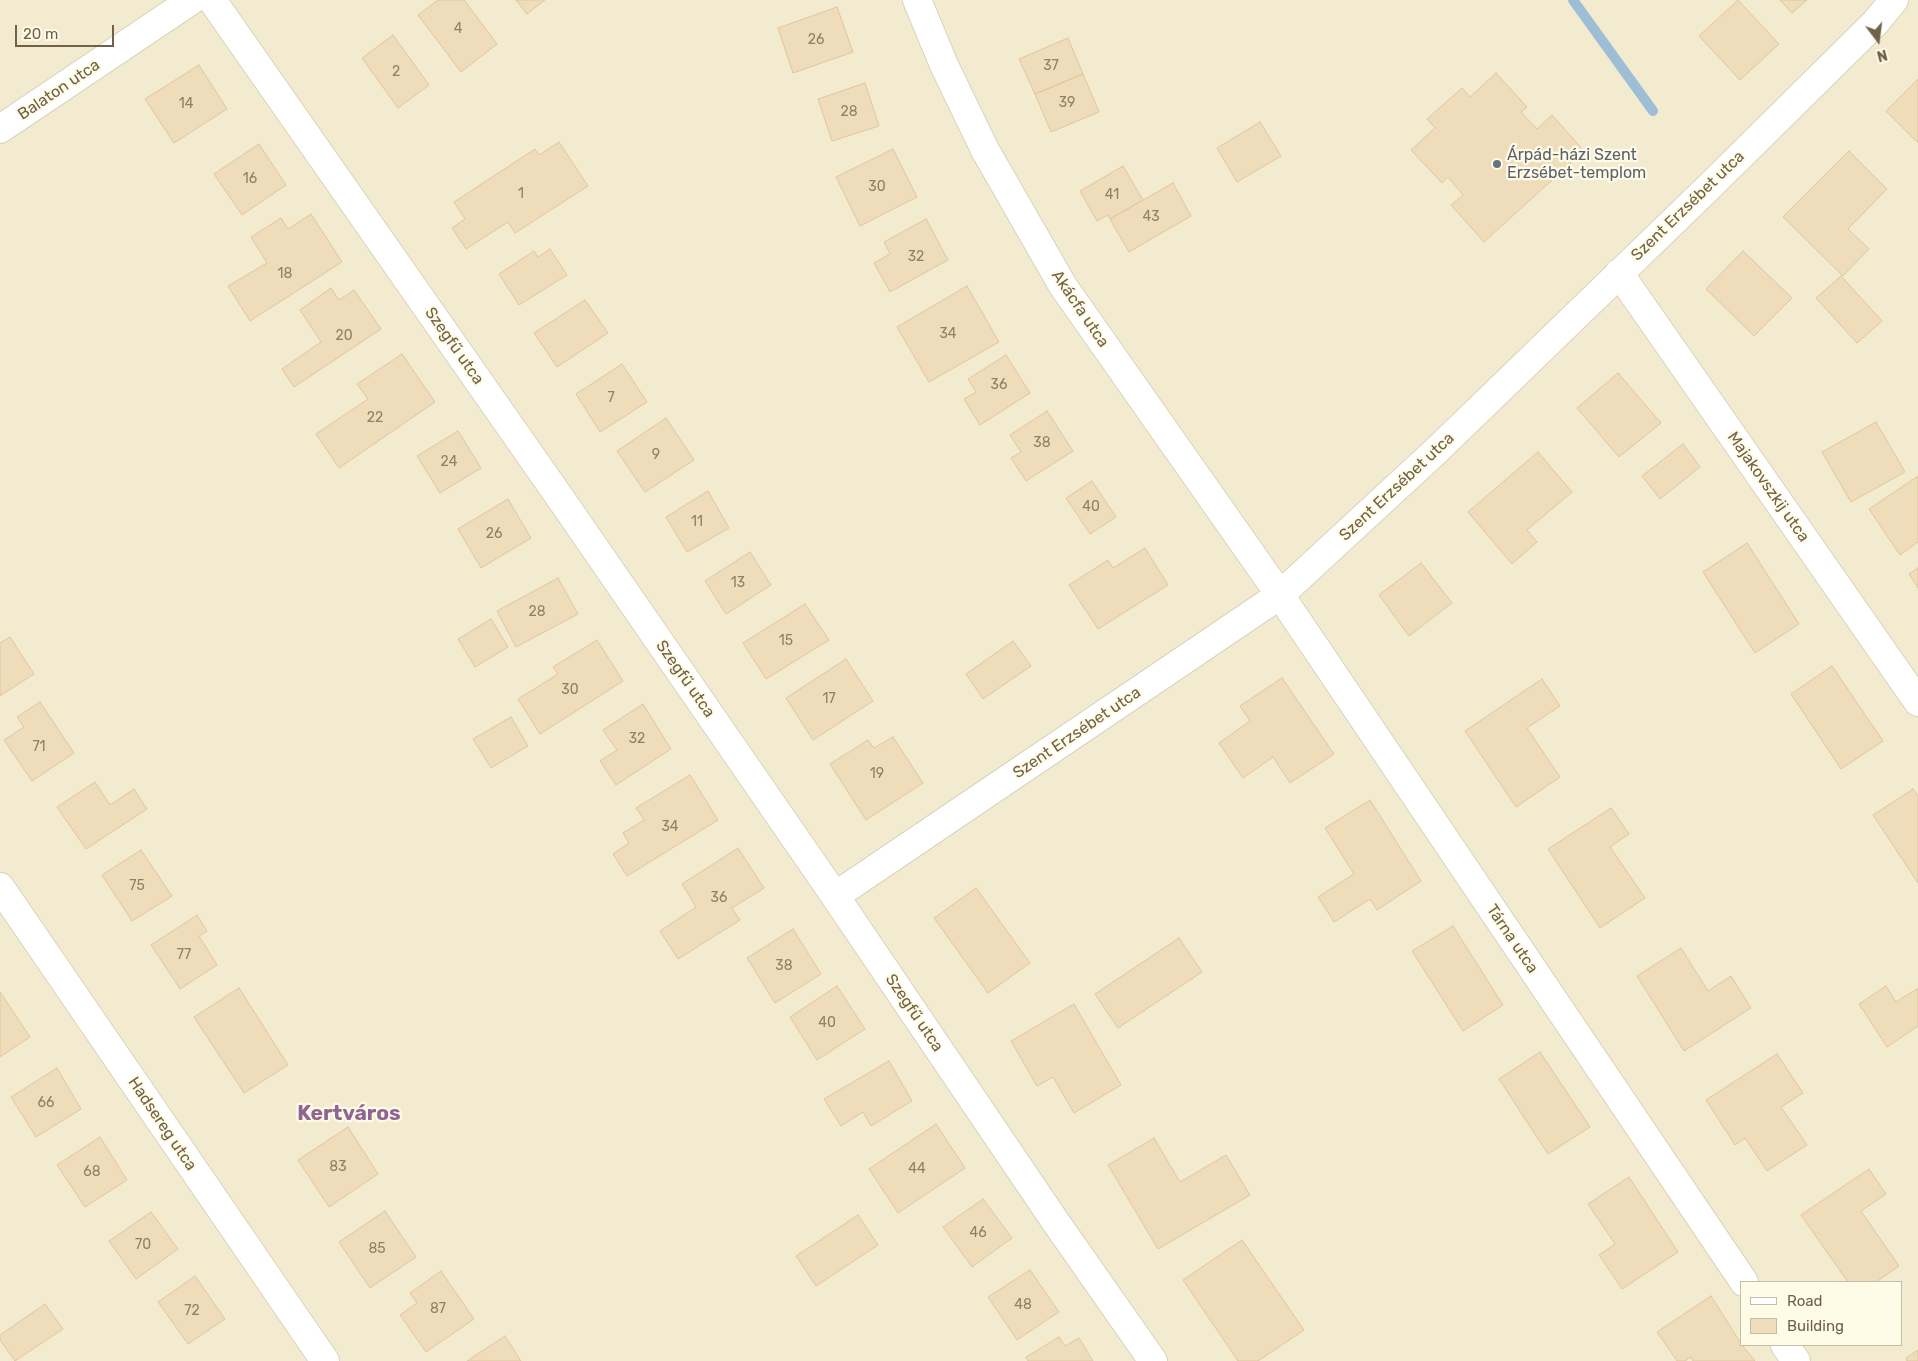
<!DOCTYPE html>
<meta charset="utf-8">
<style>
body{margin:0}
#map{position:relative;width:1918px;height:1361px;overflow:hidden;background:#fbf7e1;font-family:Rubik,sans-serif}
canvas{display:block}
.legend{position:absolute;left:1740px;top:1281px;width:162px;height:65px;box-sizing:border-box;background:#fefbe7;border:1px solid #c6bda8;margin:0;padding:6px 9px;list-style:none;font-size:15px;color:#716149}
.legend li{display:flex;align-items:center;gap:10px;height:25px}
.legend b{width:25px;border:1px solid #c6bda8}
.north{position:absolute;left:1853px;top:15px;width:50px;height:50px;-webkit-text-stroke:4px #fefbe7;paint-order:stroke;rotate:165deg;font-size:14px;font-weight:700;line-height:20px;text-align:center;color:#716149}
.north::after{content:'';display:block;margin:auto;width:18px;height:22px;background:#716149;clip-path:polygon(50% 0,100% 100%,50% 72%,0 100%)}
.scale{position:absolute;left:15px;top:25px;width:99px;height:22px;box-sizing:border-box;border:2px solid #716149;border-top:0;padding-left:6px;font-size:15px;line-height:18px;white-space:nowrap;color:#716149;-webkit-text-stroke:4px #fefbe7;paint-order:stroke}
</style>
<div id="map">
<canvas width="1918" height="1361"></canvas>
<ul class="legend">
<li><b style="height:6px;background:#fff"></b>Road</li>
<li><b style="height:14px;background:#efdcba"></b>Building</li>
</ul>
<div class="north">N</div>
<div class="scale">20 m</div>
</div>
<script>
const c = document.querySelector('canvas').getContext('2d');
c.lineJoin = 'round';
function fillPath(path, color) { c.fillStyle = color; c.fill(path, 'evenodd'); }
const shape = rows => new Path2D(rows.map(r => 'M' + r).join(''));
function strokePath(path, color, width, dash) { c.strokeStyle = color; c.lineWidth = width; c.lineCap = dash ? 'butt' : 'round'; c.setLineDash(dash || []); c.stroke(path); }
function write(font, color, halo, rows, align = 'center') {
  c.font = font + ' Rubik,sans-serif'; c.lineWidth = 4.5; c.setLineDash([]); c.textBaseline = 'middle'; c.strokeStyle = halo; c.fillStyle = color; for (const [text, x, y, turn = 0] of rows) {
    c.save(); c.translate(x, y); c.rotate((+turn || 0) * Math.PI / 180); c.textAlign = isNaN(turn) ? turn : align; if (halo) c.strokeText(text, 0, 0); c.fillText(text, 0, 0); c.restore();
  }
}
const residential = shape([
 [0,0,1918,0,1918,1361,0,1361],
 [1742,1282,1902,1282,1902,1345,1742,1345]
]);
const stream = shape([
 [1573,0,1653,111]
]);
const building = shape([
 [438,0,464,0,497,44,461,72,418,15,438,0],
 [516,0,545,0,527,14,516,0],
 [1738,0,1779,44,1740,80,1699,36,1738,0],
 [1780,0,1807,0,1792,13,1780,0],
 [837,7,853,52,793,73,778,28,837,7],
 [393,35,429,85,398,108,362,58,393,35],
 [1068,38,1083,74,1035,94,1019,59,1068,38],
 [199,65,227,109,174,143,145,99,199,65],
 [1496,73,1527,107,1521,112,1537,129,1552,115,1584,151,1484,242,1451,205,1463,195,1448,177,1442,183,1411,150,1435,128,1427,119,1462,88,1470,97,1496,73],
 [1083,74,1099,112,1051,132,1035,94,1083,74],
 [1918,79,1918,143,1886,111,1918,79],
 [865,83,879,126,832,141,818,99,865,83],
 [1260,122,1281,156,1237,182,1217,148,1260,122],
 [559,142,588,186,515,233,508,222,466,249,452,228,465,219,454,202,535,149,539,155,559,142],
 [259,144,286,185,242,215,214,174,259,144],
 [893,149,917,197,860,226,836,177,893,149],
 [1849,151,1887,189,1848,229,1869,249,1843,276,1783,217,1849,151],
 [1123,166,1143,200,1110,219,1108,215,1097,221,1080,191,1123,166],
 [1173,183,1191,216,1129,252,1110,219,1173,183],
 [311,214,342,262,250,321,228,286,267,263,251,237,281,218,288,229,311,214],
 [926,219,948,260,890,292,874,263,890,254,884,242,926,219],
 [550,249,567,275,519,305,499,274,534,251,538,257,550,249],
 [1743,251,1792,298,1754,336,1706,289,1743,251],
 [1841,276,1882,321,1857,343,1816,298,1841,276],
 [967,286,999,342,929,382,897,327,967,286],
 [331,288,339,300,354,290,381,329,294,387,282,369,321,342,300,310,331,288],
 [585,300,608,333,557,367,534,333,585,300],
 [402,354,435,402,339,468,316,434,368,399,357,384,402,354],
 [1006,355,1030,393,980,425,964,399,976,392,968,379,1006,355],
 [622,364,647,402,600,432,576,394,622,364],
 [1618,373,1661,423,1619,457,1577,408,1618,373],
 [1047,411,1073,451,1026,481,1011,458,1021,452,1010,435,1047,411],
 [666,418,694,460,645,492,617,451,666,418],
 [1876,422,1905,472,1851,502,1822,452,1876,422],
 [458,431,481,468,440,493,417,456,458,431],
 [1683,444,1700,467,1660,499,1642,476,1683,444],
 [1538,452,1572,492,1527,530,1537,542,1512,564,1468,512,1538,452],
 [1918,476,1918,542,1900,555,1869,509,1918,476],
 [1092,481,1116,517,1090,534,1066,498,1092,481],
 [708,491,729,528,687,552,666,517,708,491],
 [508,499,531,538,481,568,458,529,508,499],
 [1747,543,1799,624,1755,653,1703,572,1747,543],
 [1145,548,1168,585,1098,629,1069,585,1108,560,1113,568,1145,548],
 [750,552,771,585,726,614,705,581,750,552],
 [1421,563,1452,603,1409,636,1379,595,1421,563],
 [1918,568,1918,588,1909,574,1918,568],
 [558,578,578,614,516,647,497,611,558,578],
 [805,604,829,640,766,679,743,643,805,604],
 [491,619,508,647,475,667,458,639,491,619],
 [10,637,34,674,0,696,0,643,10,637],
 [597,640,623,681,540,734,518,699,558,674,553,667,597,640],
 [1013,641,1031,666,983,699,966,674,1013,641],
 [846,659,873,701,813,740,786,698,846,659],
 [1832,666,1883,741,1841,769,1791,694,1832,666],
 [1282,678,1334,754,1290,783,1273,757,1243,778,1219,743,1250,721,1240,706,1282,678],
 [1542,679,1560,706,1527,728,1560,777,1516,807,1465,731,1542,679],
 [40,702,74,753,32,781,4,740,24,727,17,717,40,702],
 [643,704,671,749,616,785,600,761,617,750,603,730,643,704],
 [511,717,528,746,491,768,473,739,511,717],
 [893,737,923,783,866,820,830,764,868,740,874,748,893,737],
 [690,775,718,820,627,876,613,854,629,843,623,833,644,820,636,808,690,775],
 [95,782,110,805,134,789,147,809,86,849,57,807,95,782],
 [1913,789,1918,796,1918,883,1873,815,1913,789],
 [1370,800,1421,881,1377,910,1370,899,1334,922,1318,897,1354,874,1325,828,1370,800],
 [1611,808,1629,834,1610,847,1645,898,1600,928,1548,849,1611,808],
 [738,848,764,888,732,908,740,920,678,959,660,931,696,907,682,884,738,848],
 [141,850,172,896,132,921,102,875,141,850],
 [976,888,1030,963,988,993,934,918,976,888],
 [197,915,207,931,199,936,217,965,180,989,151,945,197,915],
 [1453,926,1503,1005,1463,1031,1412,951,1453,926],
 [793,929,821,974,775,1003,747,958,793,929],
 [1179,938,1202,972,1118,1028,1095,994,1179,938],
 [1681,948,1708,991,1731,976,1751,1008,1684,1051,1637,976,1681,948],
 [837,986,865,1029,817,1060,790,1017,837,986],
 [1886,986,1896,1002,1918,988,1918,1026,1887,1047,1859,1004,1886,986],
 [239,988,288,1065,244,1093,194,1017,239,988],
 [0,992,30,1037,0,1057,0,992],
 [1074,1004,1121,1085,1074,1113,1053,1077,1037,1086,1011,1041,1074,1004],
 [1540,1052,1590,1127,1548,1154,1499,1079,1540,1052],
 [1777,1054,1803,1093,1781,1107,1807,1145,1767,1171,1745,1138,1735,1145,1706,1100,1777,1054],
 [889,1061,912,1101,871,1126,863,1112,841,1126,824,1099,889,1061],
 [57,1068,81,1109,36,1137,11,1097,57,1068],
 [936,1124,965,1168,898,1213,869,1169,936,1124],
 [348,1127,378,1174,329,1207,298,1160,348,1127],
 [100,1137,127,1180,85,1207,57,1165,100,1137],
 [1154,1138,1180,1182,1226,1155,1250,1195,1158,1249,1108,1165,1154,1138],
 [1869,1169,1886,1194,1861,1211,1899,1266,1876,1282,1848,1282,1801,1215,1869,1169],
 [1629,1177,1678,1252,1622,1289,1599,1255,1615,1244,1588,1204,1629,1177],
 [983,1199,1012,1238,972,1267,943,1227,983,1199],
 [385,1211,416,1257,370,1288,339,1242,385,1211],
 [151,1212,178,1249,136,1279,109,1241,151,1212],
 [858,1215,878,1245,816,1286,796,1256,858,1215],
 [1242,1240,1304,1330,1258,1361,1238,1361,1183,1280,1242,1240],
 [1030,1270,1059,1312,1017,1340,988,1297,1030,1270],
 [441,1271,474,1319,426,1352,400,1315,417,1303,410,1293,441,1271],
 [195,1276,225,1319,188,1344,158,1302,195,1276],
 [1711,1296,1742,1345,1755,1361,1693,1361,1691,1357,1685,1361,1677,1361,1657,1332,1711,1296],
 [45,1304,63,1329,15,1361,0,1340,0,1335,45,1304],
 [505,1336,521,1361,467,1361,505,1336],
 [1059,1337,1065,1346,1079,1338,1093,1361,1028,1361,1026,1357,1059,1337],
 [1918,1350,1918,1361,1907,1361,1906,1358,1918,1350]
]);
const street = shape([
 [212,0,563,502,835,896,1055,1221,1153,1361],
 [917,0,944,65,985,150,1063,286,1280,595,1744,1282],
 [0,129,192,0],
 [1619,273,1918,702],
 [0,887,325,1361],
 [835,896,1280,595,1437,450,1709,187,1875,23,1894,0],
 [1785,1345,1796,1361]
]);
const markers = [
 [1497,164,5,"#6b7280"]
];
const numberNames = [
 ["4",458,29],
 ["26",816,40],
 ["37",1051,66],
 ["2",396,72],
 ["39",1067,103],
 ["14",186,104],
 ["28",849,112],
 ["16",250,179],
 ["30",877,187],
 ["1",521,194],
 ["41",1112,195],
 ["43",1151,217],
 ["32",916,257],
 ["18",285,274],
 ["34",948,334],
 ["20",344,336],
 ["36",999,385],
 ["7",611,398],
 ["22",375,418],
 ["38",1042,443],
 ["9",656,455],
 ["24",449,462],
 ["40",1091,507],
 ["11",697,522],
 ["26",494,534],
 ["13",738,583],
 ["28",537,612],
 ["15",786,641],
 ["30",570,690],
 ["17",829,699],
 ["32",637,739],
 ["71",39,747],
 ["19",877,774],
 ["34",670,827],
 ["75",137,886],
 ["36",719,898],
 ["77",184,955],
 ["38",784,966],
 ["40",827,1023],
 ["66",46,1103],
 ["83",338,1167],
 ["44",917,1169],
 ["68",92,1172],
 ["46",978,1233],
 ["70",143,1245],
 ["85",377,1249],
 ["48",1023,1305],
 ["87",438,1309],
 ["72",192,1311]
];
const streetNames = [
 ["Balaton utca",59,90,-34],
 ["Szent Erzsébet utca",1688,206,-44],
 ["Akácfa utca",1080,309,56],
 ["Szegfű utca",454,346,55],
 ["Szent Erzsébet utca",1397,487,-43],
 ["Majakovszkij utca",1768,487,55],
 ["Szegfű utca",685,679,55],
 ["Szent Erzsébet utca",1077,733,-34],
 ["Tárna utca",1512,939,56],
 ["Szegfű utca",914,1013,56],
 ["Hadsereg utca",162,1124,56]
];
const worshipNames = [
 ["Árpád-házi Szent",1507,155],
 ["Erzsébet-templom",1507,173]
];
const districtNames = [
 ["Kertváros",349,1114]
];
fillPath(residential, '#f2ebd0');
strokePath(stream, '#9dbed5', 10);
fillPath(building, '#efdcba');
strokePath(building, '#e1c79b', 1);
strokePath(street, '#dcd3bb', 30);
strokePath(street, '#fff', 28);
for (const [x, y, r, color] of markers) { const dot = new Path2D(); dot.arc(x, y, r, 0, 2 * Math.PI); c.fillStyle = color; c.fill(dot); strokePath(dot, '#fefbe7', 2); }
write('14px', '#908065', null, numberNames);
write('16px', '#716149', '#fefbe7', streetNames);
write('16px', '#5b616d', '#fefbe7', worshipNames, 'left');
write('bold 21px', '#906594', '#fefbe7', districtNames);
</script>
